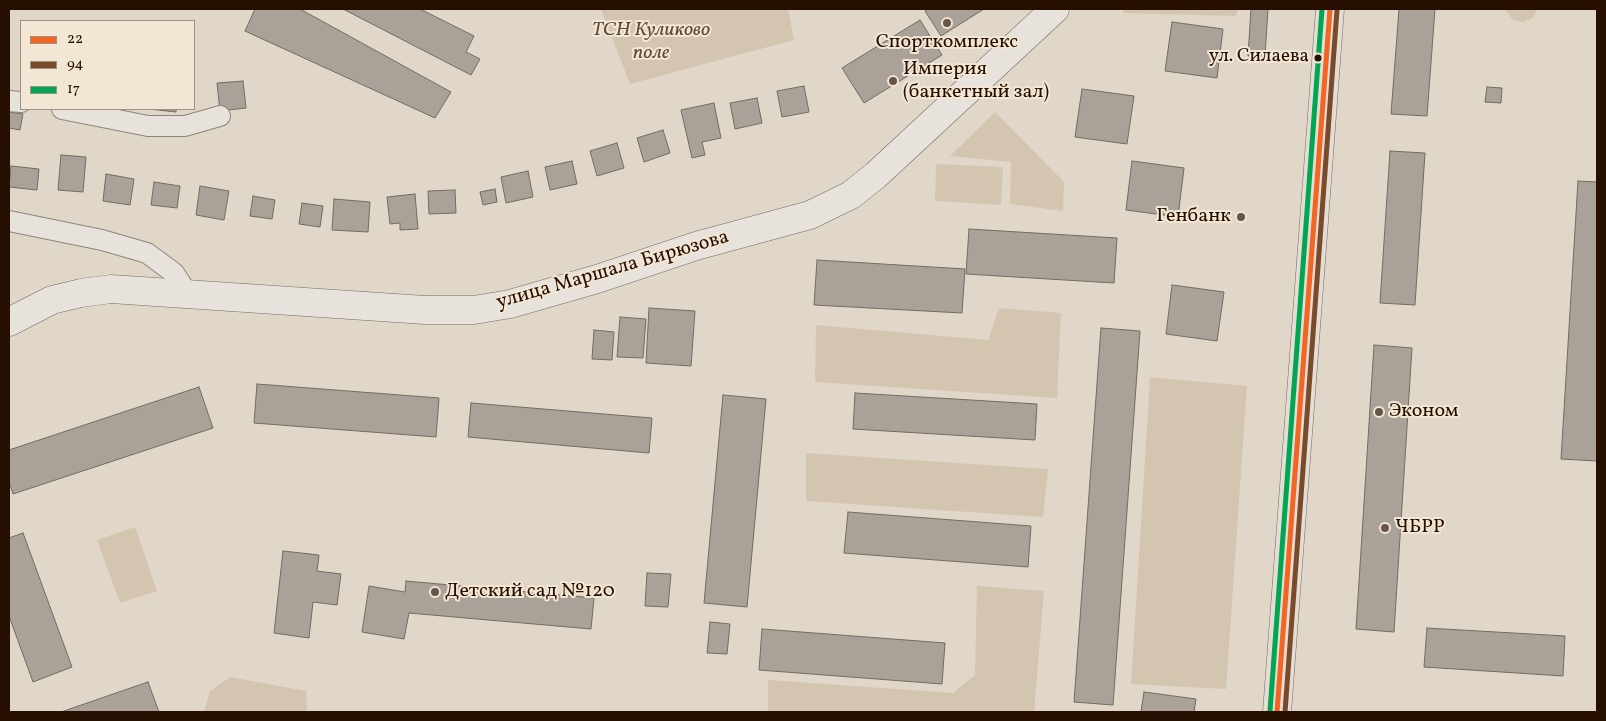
<!DOCTYPE html>
<meta charset="utf-8">
<style>
body{margin:0}
#map{position:relative;width:1606px;height:721px;overflow:hidden;background:#e0d7c8;font-family:Vollkorn,serif}
canvas{display:block}
.frame{position:absolute;inset:0;border:10px solid #260f00;pointer-events:none}
.legend{position:absolute;left:20px;top:20px;width:175px;height:90px;box-sizing:border-box;background:#f2e6d4;border:1px solid #a0907f;margin:0;padding:6px 9px;list-style:none;font-size:15px;color:#260f00}
.legend li{display:flex;align-items:center;gap:10px;height:25px}
.legend b{width:25px;border:1px solid #a0907f}
</style>
<div id="map">
<canvas width="1606" height="721"></canvas>
<div class="frame"></div>
<ul class="legend">
<li><b style="height:6px;background:#f26522"></b>22</li>
<li><b style="height:6px;background:#7a4b2a"></b>94</li>
<li><b style="height:6px;background:#00a651"></b>17</li>
</ul>
</div>
<script>
const c = document.querySelector('canvas').getContext('2d');
c.lineJoin = 'round';
function fillPath(path, color) { c.fillStyle = color; c.fill(path, 'evenodd'); }
const shape = rows => new Path2D(rows.map(r => 'M' + r).join(''));
function strokePath(path, color, width, dash) { c.strokeStyle = color; c.lineWidth = width; c.lineCap = dash ? 'butt' : 'round'; c.setLineDash(dash || []); c.stroke(path); }
function write(font, color, halo, rows, align = 'center') {
  c.font = font + ' Vollkorn,serif'; c.lineWidth = 4; c.setLineDash([]); c.textBaseline = 'middle'; c.strokeStyle = halo; c.fillStyle = color; for (const [text, x, y, turn = 0] of rows) {
    c.save(); c.translate(x, y); c.rotate((+turn || 0) * Math.PI / 180); c.textAlign = isNaN(turn) ? turn : align; if (halo) c.strokeText(text, 0, 0); c.fillText(text, 0, 0); c.restore();
  }
}
const green = shape([
 [601,9,788,9,794,40,630,84],
 [1125,9,1238,9,1236,16,1122,13],
 [1505,9,1537,9,1534,17,1523,22,1513,20],
 [995,112,1064,182,1063,211,1010,204,1011,162,950,156],
 [936,164,1003,167,1001,205,935,201],
 [999,308,1061,313,1057,398,815,382,816,325,988,340],
 [1150,377,1247,386,1226,689,1131,684],
 [806,453,1048,469,1043,517,806,501],
 [135,527,157,591,120,603,97,540],
 [977,586,1044,591,1034,712,768,712,768,680,953,693,975,675],
 [230,677,306,691,307,712,204,712,210,691]
]);
const building = shape([
 [255,9,300,9,451,92,435,118,245,31,255,9],
 [343,9,420,9,474,36,466,52,480,59,471,75,343,9],
 [928,9,984,9,941,36,925,11,928,9],
 [1251,9,1268,9,1265,56,1248,56,1251,9],
 [1399,9,1435,9,1427,116,1391,114,1399,9],
 [920,20,942,55,864,103,842,68,920,20],
 [1172,22,1223,29,1217,78,1165,71,1172,22],
 [243,81,246,108,220,111,217,83,243,81],
 [804,86,809,112,782,117,777,91,804,86],
 [1487,87,1502,88,1501,103,1485,102,1487,87],
 [1082,89,1134,96,1127,144,1075,137,1082,89],
 [757,98,762,123,735,129,730,103,757,98],
 [714,103,721,138,702,142,705,155,692,158,681,110,714,103],
 [149,109,176,109,176,112,149,109],
 [9,112,23,114,20,130,9,128,9,112],
 [663,130,670,153,644,162,637,138,663,130],
 [617,143,624,168,597,176,590,151,617,143],
 [1390,151,1425,153,1415,305,1380,303,1390,151],
 [61,155,86,157,83,192,58,190,61,155],
 [572,161,577,184,550,190,545,167,572,161],
 [1132,161,1184,168,1178,217,1126,210,1132,161],
 [11,166,39,169,37,190,9,187,11,166],
 [528,171,533,197,506,203,501,177,528,171],
 [106,174,134,179,130,205,103,201,106,174],
 [1578,181,1597,182,1597,461,1561,459,1578,181],
 [154,182,180,186,177,208,151,205,154,182],
 [200,186,229,191,224,220,196,215,200,186],
 [495,189,497,202,483,205,480,192,495,189],
 [455,190,456,213,429,214,428,191,455,190],
 [415,194,418,229,400,230,400,223,390,224,387,197,415,194],
 [253,196,275,200,272,219,250,216,253,196],
 [334,199,370,202,368,232,332,230,334,199],
 [302,203,323,206,320,227,299,224,302,203],
 [969,229,1117,238,1114,283,966,274,969,229],
 [817,260,965,269,962,313,814,305,817,260],
 [1172,285,1224,292,1217,341,1166,334,1172,285],
 [649,308,695,311,691,366,646,363,649,308],
 [620,317,646,319,643,358,617,357,620,317],
 [1101,328,1140,331,1113,705,1074,702,1101,328],
 [594,330,614,332,612,360,592,359,594,330],
 [1374,345,1412,348,1394,632,1356,629,1374,345],
 [257,384,439,398,436,437,254,423,257,384],
 [199,387,213,428,13,494,9,482,9,450,199,387],
 [855,393,1037,404,1035,440,853,429,855,393],
 [723,395,766,399,747,607,704,603,723,395],
 [471,403,652,418,649,453,468,437,471,403],
 [848,512,1031,526,1028,567,844,553,848,512],
 [23,533,72,667,33,682,9,616,9,538,23,533],
 [283,551,319,555,317,571,341,574,337,605,313,602,309,638,274,633,283,551],
 [647,573,671,574,668,607,645,606,647,573],
 [406,581,594,598,591,629,409,613,404,639,362,632,369,586,405,592,406,581],
 [710,622,730,624,727,654,707,653,710,622],
 [1427,628,1565,636,1563,676,1424,667,1427,628],
 [762,629,945,643,942,684,759,670,762,629],
 [148,682,159,712,61,712,148,682],
 [1144,692,1196,699,1194,712,1141,712,1144,692]
]);
const minor = shape([
 [9,101,21,102],
 [62,109,148,126,185,126,220,116],
 [9,221,102,240,147,253,174,273,187,293]
]);
const secondary = shape([
 [9,322,52,300,81,293,111,289,425,310,474,310,510,304,597,279,696,246,810,215,851,195,876,175,1055,9]
]);
const primary = shape([
 [1277,712,1330,9]
]);
const bus1 = shape([
 [1277,712,1330,9]
]);
const bus2 = shape([
 [1285,712,1337,10]
]);
const bus3 = shape([
 [1270,711,1322,9]
]);
const markers = [
 [947,23,5,"#675546"],
 [1318,58,4.5,"#260f00"],
 [893,81,5,"#675546"],
 [1241,217,5,"#675546"],
 [1379,412,5,"#675546"],
 [1385,528,5,"#675546"],
 [435,592,5,"#675546"]
];
const busNames = [
 ["ул. Силаева",1309,58]
];
const parkNames = [
 ["ТСН Куликово",651,31],
 ["поле",651,54]
];
const poiNames = [
 ["Спорткомплекс",947,43,"center"],
 ["Империя",903,70],
 ["(банкетный зал)",903,93],
 ["Генбанк",1231,217,"right"],
 ["Эконом",1389,412],
 ["ЧБРР",1395,528],
 ["Детский сад №120",445,592]
];
const streetNames = [
 ["улица Маршала Бирюзова",613,271,-16]
];
fillPath(green, '#d4c5b0');
fillPath(building, '#aaa298');
strokePath(building, '#736b61', 1);
strokePath(minor, '#8e867b', 22);
strokePath(secondary, '#736b61', 29);
strokePath(primary, '#736b61', 29);
strokePath(minor, '#e7e2db', 20);
strokePath(secondary, '#e7e2db', 28);
strokePath(primary, '#e3ddd5', 28);
strokePath(bus1, '#f26522', 5);
strokePath(bus2, '#7a4b2a', 5);
strokePath(bus3, '#00a651', 5);
for (const [x, y, r, color] of markers) { const dot = new Path2D(); dot.arc(x, y, r, 0, 2 * Math.PI); c.fillStyle = color; c.fill(dot); strokePath(dot, '#f2e6d4', 2); }
write('19px', '#260f00', '#f2e6d4', busNames, 'right');
write('italic 20px', '#5f4a37', '#f2e6d4', parkNames);
write('20px', '#260f00', '#f2e6d4', poiNames, 'left');
write('20px', '#260f00', '#f2e6d4', streetNames);
</script>
